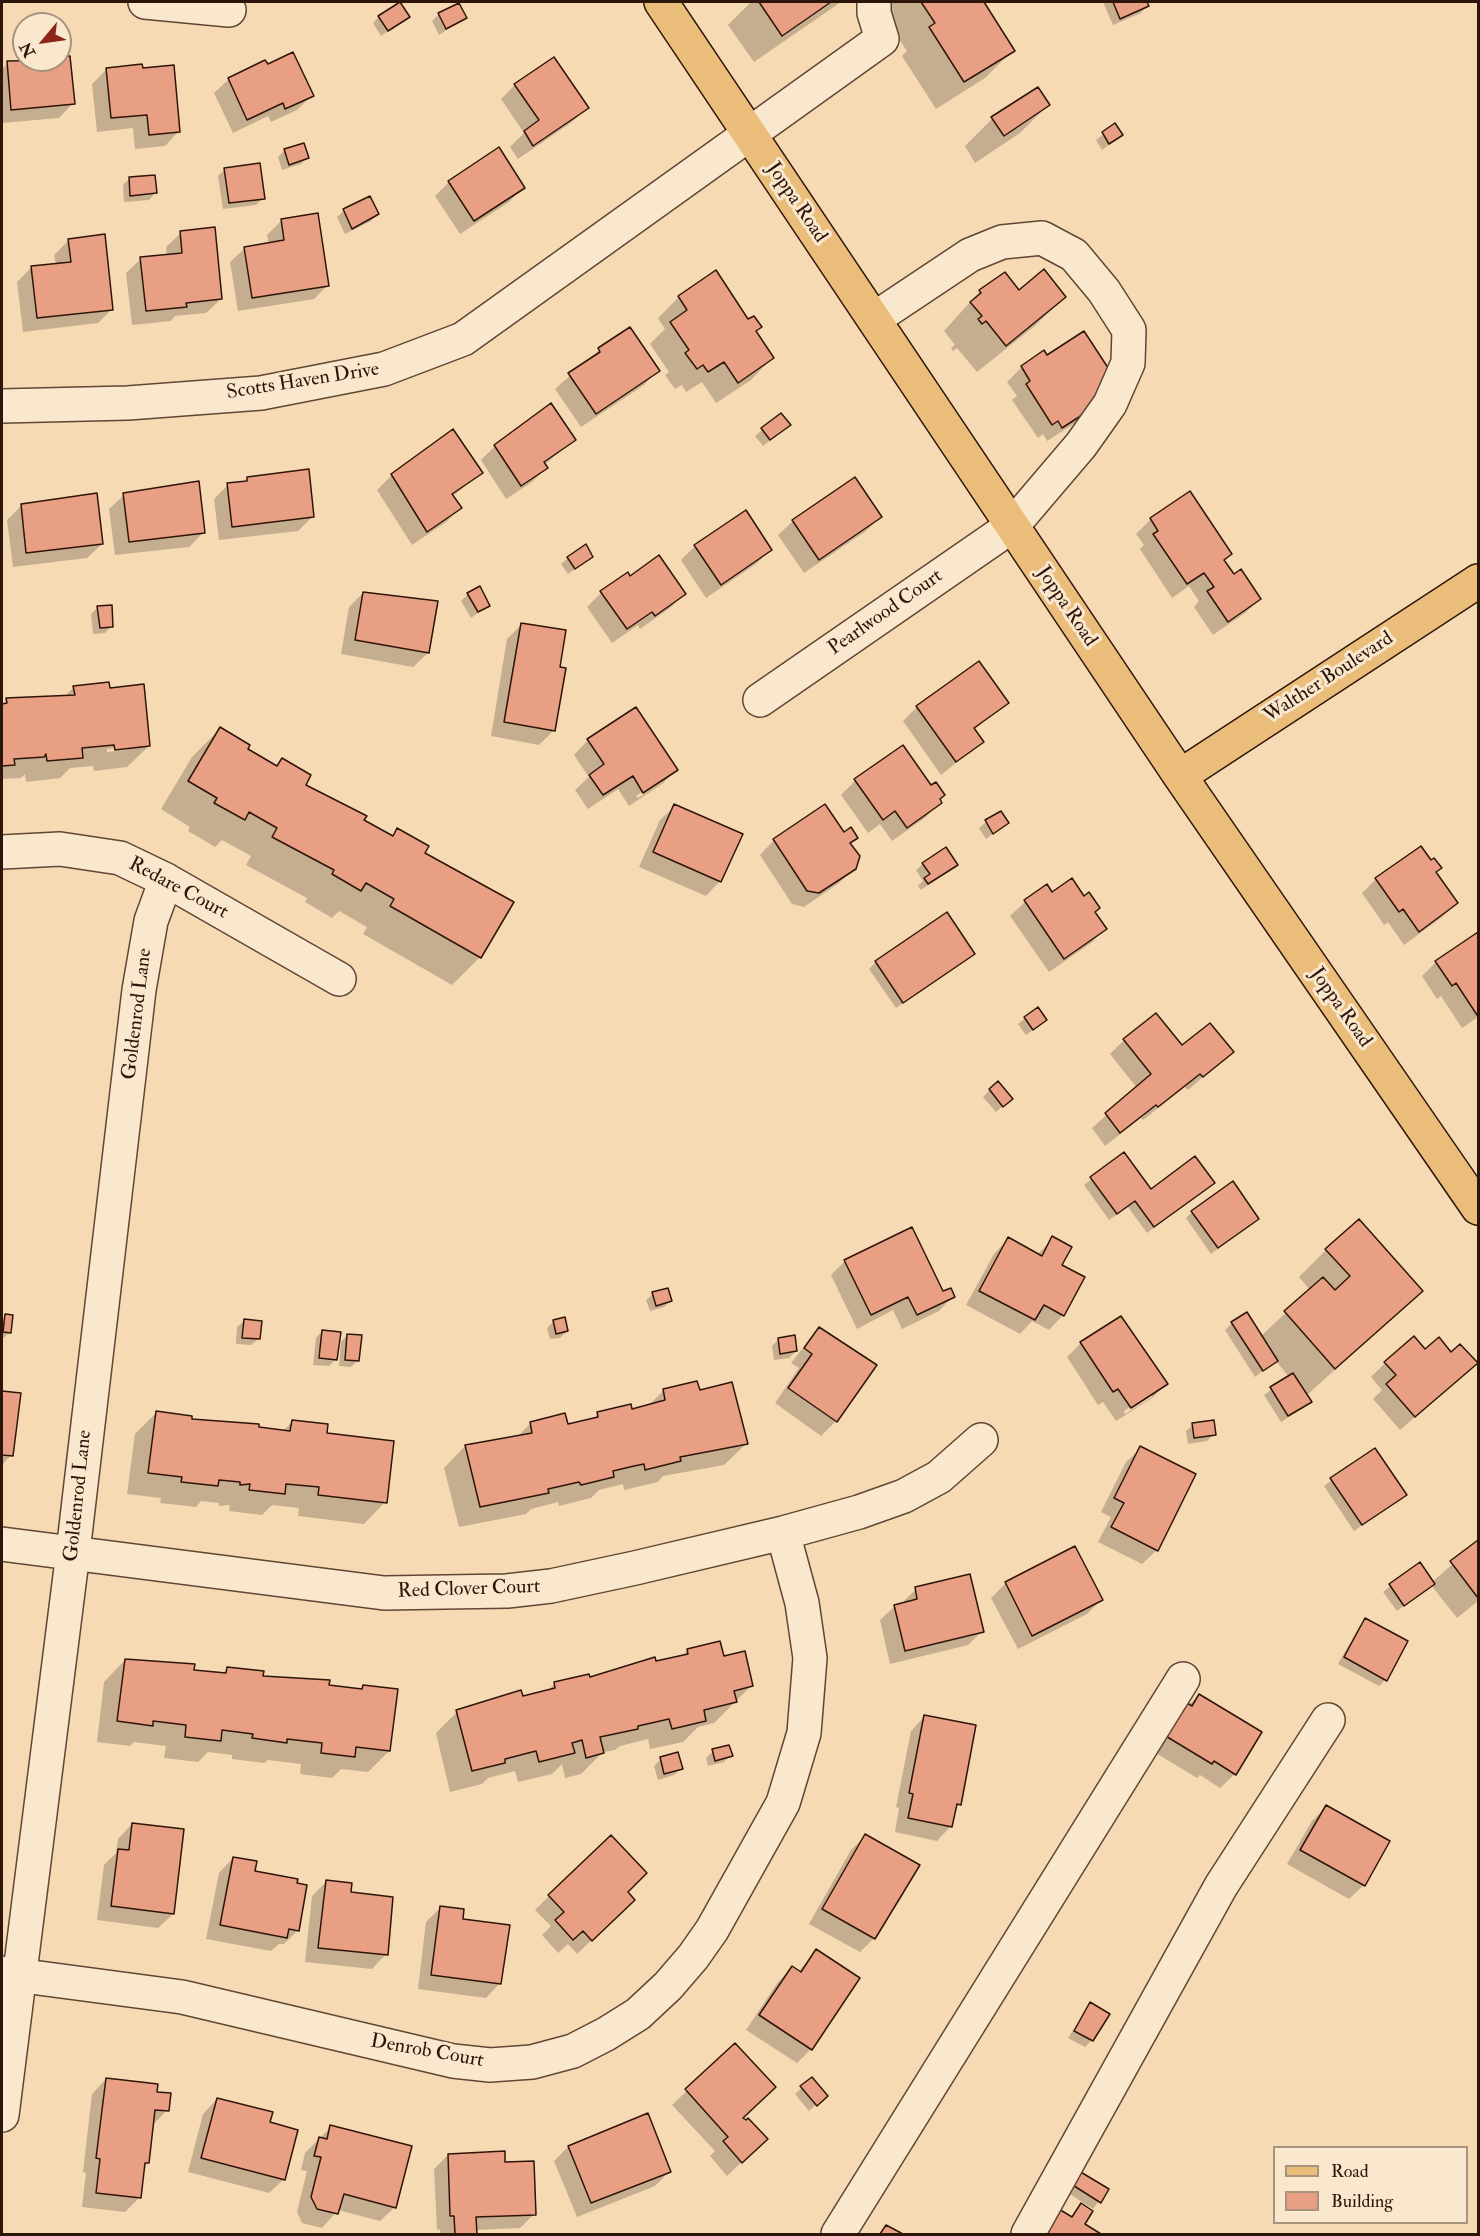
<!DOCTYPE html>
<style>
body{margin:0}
#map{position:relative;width:1480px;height:2236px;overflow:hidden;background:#f6dab3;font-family:"IM FELL Double Pica",serif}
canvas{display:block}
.frame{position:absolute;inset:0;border:3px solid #2e1509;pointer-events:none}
.legend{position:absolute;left:1273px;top:2146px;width:195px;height:78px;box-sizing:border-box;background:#f9e7ce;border:2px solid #a8937f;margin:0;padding:8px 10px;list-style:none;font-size:18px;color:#2e1509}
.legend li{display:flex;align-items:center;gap:12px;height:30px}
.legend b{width:30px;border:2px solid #a8937f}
.north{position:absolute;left:12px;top:12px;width:60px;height:60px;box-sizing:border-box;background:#f9e7ce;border:2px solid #a8937f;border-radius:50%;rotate:241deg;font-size:16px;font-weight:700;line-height:24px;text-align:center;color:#2e1509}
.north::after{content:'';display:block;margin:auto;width:21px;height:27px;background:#8f2418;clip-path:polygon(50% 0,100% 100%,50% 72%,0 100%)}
</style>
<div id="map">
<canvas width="1480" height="2236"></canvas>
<div class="frame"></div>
<ul class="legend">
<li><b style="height:8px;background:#ebbd7a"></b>Road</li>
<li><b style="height:16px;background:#e99f83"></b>Building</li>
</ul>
<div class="north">N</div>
</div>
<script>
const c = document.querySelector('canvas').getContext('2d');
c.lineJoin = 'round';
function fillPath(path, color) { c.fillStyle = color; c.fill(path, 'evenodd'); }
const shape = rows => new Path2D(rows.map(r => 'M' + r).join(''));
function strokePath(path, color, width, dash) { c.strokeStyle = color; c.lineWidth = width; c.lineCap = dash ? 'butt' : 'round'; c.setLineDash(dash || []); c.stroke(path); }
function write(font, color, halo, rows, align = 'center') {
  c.font = font + ' "IM FELL Double Pica",serif'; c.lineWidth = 6; c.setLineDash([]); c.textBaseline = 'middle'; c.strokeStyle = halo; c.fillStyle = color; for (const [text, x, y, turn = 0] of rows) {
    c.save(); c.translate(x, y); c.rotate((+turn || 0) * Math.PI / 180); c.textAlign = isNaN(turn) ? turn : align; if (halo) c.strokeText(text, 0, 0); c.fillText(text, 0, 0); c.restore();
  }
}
const shadow = shape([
 [751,2,841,2,754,62,728,25],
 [874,2,982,2,1013,50,985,78,936,109,902,56,907,51],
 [1103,2,1145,2,1147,6,1141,13,1113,25],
 [439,14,465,18,439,35,432,21],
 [379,17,408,17,381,36,373,23],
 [60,58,73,103,59,118,2,123,2,69,8,63],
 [107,69,179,131,165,146,135,149,133,128,97,132,92,84],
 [229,79,312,95,297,110,271,122,268,116,233,133,214,93],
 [515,85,587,108,572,122,518,159,510,147,524,133,501,99],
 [1048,105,1020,133,975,163,965,146,992,119],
 [1115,125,1121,135,1102,150,1096,140],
 [285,150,307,158,301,164,282,170,278,157],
 [225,169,263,198,256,205,223,209,218,176],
 [129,179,155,193,149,200,124,202,123,185],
 [449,182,523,187,509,202,460,234,435,196],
 [369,198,378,214,371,221,345,234,337,217,344,211],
 [282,220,328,285,314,299,238,311,230,262,245,248,269,244,267,235],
 [181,233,221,299,206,313,175,316,171,321,132,325,126,273,141,259,167,256,166,247],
 [69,240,112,309,98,323,23,332,17,282,31,268,56,265,54,255],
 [1005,274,1018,292,1064,297,1036,325,977,372,957,348,953,351,951,348,955,345,944,331,980,291],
 [679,297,755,332,772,358,751,380,716,403,702,382,686,392,682,385,675,389,665,375,669,372,650,344,665,329,658,318],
 [629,329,658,370,644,385,581,427,555,389,599,350],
 [1044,353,1086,416,1047,441,1043,434,1038,438,1012,400,1017,396,1007,382,1022,367],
 [551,406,574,440,544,465,546,468,532,482,506,499,481,460,495,446],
 [781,415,782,431,763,446,755,436],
 [453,431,481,473,452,497,460,508,446,522,412,545,377,490,392,475],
 [248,478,313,516,298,531,219,540,214,499,228,485,243,483],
 [855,479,880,517,866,531,804,573,778,535,793,521],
 [1190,493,1230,554,1223,561,1233,576,1260,599,1245,613,1213,635,1194,607,1199,601,1189,586,1172,598,1140,549,1144,545,1136,534,1151,519],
 [124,495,204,532,189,547,115,555,109,509],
 [22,505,102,544,87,558,13,567,7,520],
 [695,546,770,550,756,564,706,598,681,560],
 [591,557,568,574,561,564,568,558],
 [630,578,684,594,670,608,640,629,638,625,612,643,587,607,601,593],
 [363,593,436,602,428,653,413,667,341,654,349,607],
 [468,594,489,605,471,618,461,601],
 [98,607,112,626,105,633,93,634,91,614],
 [522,624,558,669,554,730,539,745,491,736,507,639],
 [74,687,108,689,149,746,127,767,94,771,93,766,70,768,60,778,26,782,25,774,21,778,2,779,2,705,7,700,64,697],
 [127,747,127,750,107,752,107,749],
 [1007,703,974,730,982,742,941,775,903,721,917,707],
 [220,729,246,749,275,767,282,760,304,786,391,837,398,830,423,854,480,957,452,985,363,934,367,927,339,911,332,918,305,902,307,898,246,865,251,856,222,840,215,847,188,831,190,827,161,809,192,757],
 [588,740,676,770,662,784,629,806,618,789,588,809,575,790,589,777,574,755],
 [662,779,662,782,638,798,636,796],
 [855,781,938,800,940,802,926,817,892,841,880,824,868,833,841,795],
 [675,806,720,881,706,896,639,867,660,820],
 [986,822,1008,823,986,839,979,828],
 [843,834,856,838,849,845,854,868,839,883,804,907,792,904,760,855,774,840],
 [923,864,956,865,921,890,918,886,923,881,916,870],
 [1435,873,1456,903,1442,917,1404,945,1388,922,1384,925,1362,893,1376,879],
 [1047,886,1052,894,1105,929,1091,943,1049,972,1010,916,1025,902],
 [1478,934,1478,1017,1462,1028,1441,996,1437,999,1422,976,1436,962],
 [973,954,896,1008,869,969,876,962],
 [1037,1009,1038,1026,1026,1035,1018,1024],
 [1124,1040,1182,1047,1232,1052,1188,1090,1185,1087,1143,1120,1141,1118,1105,1146,1092,1128,1137,1088,1110,1054],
 [990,1090,1004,1105,996,1112,983,1097],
 [1124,1154,1151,1191,1206,1189,1147,1233,1128,1207,1109,1220,1084,1185],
 [1192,1212,1257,1219,1211,1254,1186,1218],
 [1053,1238,1060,1265,1083,1278,1063,1315,1049,1330,1032,1321,1020,1334,966,1305,994,1254,1008,1239,1037,1255],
 [1326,1250,1421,1291,1306,1396,1310,1401,1303,1408,1281,1422,1264,1395,1289,1377,1276,1361,1255,1377,1225,1330,1232,1323,1261,1336,1310,1290,1299,1277],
 [845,1261,942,1293,953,1296,939,1311,902,1329,893,1310,857,1329,831,1275],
 [653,1294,671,1301,664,1307,650,1311,646,1300],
 [5,1316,10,1332,2,1339,2,1320],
 [244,1321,258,1339,251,1345,236,1344,237,1327],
 [554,1321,567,1331,560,1338,550,1339,547,1328],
 [819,1328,875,1365,836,1421,821,1436,775,1403,799,1368,791,1363],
 [322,1331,336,1359,329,1366,313,1365,316,1338],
 [347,1335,358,1360,351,1367,339,1366,341,1342],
 [779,1339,796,1351,789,1358,774,1360,772,1346],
 [1081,1343,1166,1384,1152,1398,1116,1421,1103,1402,1098,1405,1067,1357],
 [1152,1393,1152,1397,1125,1414,1124,1411],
 [1425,1351,1451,1354,1476,1363,1400,1430,1373,1399,1382,1390,1371,1377,1385,1363],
 [664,1390,699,1392,746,1444,724,1465,663,1476,658,1482,624,1490,623,1484,599,1490,591,1498,559,1506,558,1502,531,1509,526,1514,459,1527,444,1468,465,1446,517,1437,531,1423,567,1426,592,1420,598,1414,648,1406],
 [2,1392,19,1394,11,1455,2,1465],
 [156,1413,190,1420,282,1432,292,1422,325,1434,385,1502,364,1524,298,1516,299,1508,272,1505,262,1515,229,1511,230,1505,219,1506,219,1503,201,1501,196,1507,160,1503,161,1498,127,1494,135,1434],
 [1193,1425,1214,1434,1207,1441,1188,1444,1186,1431],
 [1141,1448,1157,1550,1142,1564,1098,1542,1111,1517,1101,1512,1126,1462],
 [1375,1450,1405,1494,1354,1531,1324,1486],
 [1478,1542,1478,1601,1457,1618,1431,1585,1397,1611,1383,1592,1419,1564,1432,1582],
 [1006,1583,1101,1600,1087,1614,1018,1649,991,1598],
 [916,1589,982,1631,968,1645,890,1664,880,1620,895,1606,901,1604],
 [1366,1620,1385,1680,1379,1686,1338,1664,1359,1627],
 [719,1643,723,1657,752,1685,714,1723,698,1727,683,1742,650,1749,648,1739,620,1746,615,1750,603,1752,581,1774,565,1778,562,1764,552,1774,518,1782,515,1771,488,1778,482,1784,450,1792,436,1733,457,1712,547,1692,555,1683,589,1679,681,1657,687,1651],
 [125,1660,222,1674,228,1668,262,1677,360,1691,363,1687,389,1751,368,1772,341,1769,332,1778,300,1774,301,1764,268,1760,264,1763,232,1759,232,1755,208,1752,198,1762,164,1758,166,1746,134,1742,130,1746,97,1742,104,1682],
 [1199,1696,1235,1774,1220,1788,1200,1775,1197,1778,1141,1744],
 [925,1716,959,1804,954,1809,951,1826,937,1841,895,1832,899,1808,896,1807,911,1731],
 [713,1751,731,1755,724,1762,708,1766,706,1758],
 [661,1759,681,1769,674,1775,658,1780,654,1766],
 [1326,1807,1364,1885,1349,1899,1287,1864,1312,1821],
 [132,1824,173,1914,158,1928,97,1920,104,1865,116,1853,118,1839],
 [865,1836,874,1938,860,1952,809,1924,851,1850],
 [233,1858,253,1872,298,1930,284,1944,279,1944,271,1951,206,1939,219,1873],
 [326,1882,349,1893,386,1954,372,1969,305,1962,312,1896],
 [626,1892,619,1914,577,1954,568,1944,558,1953,542,1935,551,1926,535,1910,549,1896],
 [440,1908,461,1920,500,1983,486,1998,418,1989,426,1922],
 [816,1951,811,2049,797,2063,746,2030,778,1982,792,1968,798,1972],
 [1090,2004,1092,2040,1085,2047,1068,2038],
 [735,2045,741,2118,751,2153,727,2176,710,2156,715,2151,672,2105],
 [106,2079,156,2093,167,2110,153,2125,140,2197,125,2212,82,2207,86,2173,83,2172,92,2094],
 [812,2079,819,2102,809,2111,795,2094],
 [217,2099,268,2123,284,2179,269,2193,188,2172,203,2114],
 [331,2127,395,2207,380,2221,338,2210,322,2228,302,2223,297,2212,307,2171,301,2170,305,2153],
 [568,2147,669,2172,655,2186,577,2217,554,2161],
 [448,2155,504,2164,534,2214,520,2228,475,2230,475,2234,440,2234,440,2229,437,2230,434,2169],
 [1079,2173,1107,2190,1093,2209,1065,2191],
 [1081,2205,1082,2225,1098,2234,1028,2234,1070,2218]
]);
const building = shape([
 [400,2,410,17,388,31,378,16,400,2],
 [759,2,831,2,782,36,759,2],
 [921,2,984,2,1015,51,964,82,929,27,935,23,921,2],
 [1113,2,1147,2,1149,6,1120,19,1113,2],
 [459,3,467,18,446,29,438,13,459,3],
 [293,52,314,96,285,109,283,103,247,120,228,78,265,60,268,64,293,52],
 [60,56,70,56,75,104,11,110,7,61,60,60,60,56],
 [554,57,589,108,533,146,524,131,539,120,514,84,554,57],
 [142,64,143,68,174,65,180,132,149,135,147,115,111,118,106,68,142,64],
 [1038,87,1050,105,1004,136,991,117,1038,87],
 [1115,123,1123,135,1109,144,1102,132,1115,123],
 [304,143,309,158,289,165,284,149,304,143],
 [499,147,525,188,474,221,448,181,499,147],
 [260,163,265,199,229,203,224,168,260,163],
 [155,175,157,193,130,196,129,177,155,175],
 [370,196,379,214,352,229,343,209,370,196],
 [318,213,329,286,252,298,244,247,284,240,281,219,318,213],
 [215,227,222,299,186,303,187,307,146,311,140,257,182,253,180,231,215,227],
 [105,234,113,310,37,318,31,266,71,262,68,239,105,234],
 [1044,269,1066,297,1006,346,986,321,982,324,978,319,982,316,970,302,981,293,979,290,1005,272,1019,290,1044,269],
 [716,270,748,319,754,316,762,327,756,331,774,358,738,383,724,362,708,372,703,365,697,369,685,353,689,350,670,322,687,310,678,296,716,270],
 [630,327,660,371,596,414,568,373,600,352,598,348,630,327],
 [1084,331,1116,380,1097,393,1102,402,1062,428,1058,421,1052,425,1026,384,1030,381,1021,366,1044,350,1047,355,1084,331],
 [551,403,576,440,544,462,548,468,521,486,494,445,551,403],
 [781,413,791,425,770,440,761,428,781,413],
 [453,429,483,473,452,494,462,508,427,532,391,474,453,429],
 [309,469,314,517,232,527,227,483,247,481,247,477,309,469],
 [855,477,882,517,819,560,792,520,855,477],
 [199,481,205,533,129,542,123,493,199,481],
 [1190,491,1232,554,1224,560,1234,574,1241,569,1261,599,1228,622,1207,591,1214,587,1204,573,1187,584,1153,534,1158,531,1150,518,1190,491],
 [97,493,103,544,26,553,21,504,97,493],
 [746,510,772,550,721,585,694,545,746,510],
 [586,544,593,557,575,569,567,557,586,544],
 [659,555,686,594,655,616,652,612,627,629,600,591,628,572,630,576,659,555],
 [480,586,490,606,478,612,467,593,480,586],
 [363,592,438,601,429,653,355,640,363,592],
 [112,605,113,627,100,628,97,606,112,605],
 [521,623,566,630,560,667,566,668,555,731,504,722,521,623],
 [979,661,1009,703,974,728,984,742,956,762,916,706,979,661],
 [109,682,110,688,144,684,150,746,115,750,114,745,82,748,83,758,47,761,46,754,44,757,14,759,15,765,2,766,2,704,7,703,6,698,75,695,73,686,109,682],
 [636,707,678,770,643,793,633,776,603,795,589,775,604,764,587,739,636,707],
 [220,727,250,745,248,749,277,766,282,758,311,775,306,785,367,816,364,820,393,836,397,828,429,846,425,853,514,902,481,958,390,906,394,899,366,883,361,891,332,874,334,870,272,837,277,828,249,812,245,820,214,803,217,798,188,781,220,727],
 [903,745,931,785,936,782,945,795,940,799,942,803,907,828,895,811,883,820,854,779,903,745],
 [674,804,743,834,721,882,653,852,674,804],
 [825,804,844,832,851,827,858,838,850,843,860,856,856,869,819,893,807,891,773,839,825,804],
 [1001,811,1009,823,993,834,985,820,1001,811],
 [1421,846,1431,860,1434,858,1442,868,1436,872,1458,903,1419,932,1403,909,1399,912,1375,878,1421,846],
 [946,847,958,865,928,884,924,878,930,874,922,863,946,847],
 [1072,878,1084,896,1089,892,1100,908,1095,912,1107,929,1064,959,1024,900,1047,884,1052,892,1072,878],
 [947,912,975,954,903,1003,875,961,947,912],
 [1478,932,1478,1014,1477,1015,1456,983,1452,986,1435,961,1478,932],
 [1038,1007,1047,1020,1033,1030,1024,1017,1038,1007],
 [1156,1013,1182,1045,1210,1023,1234,1052,1203,1077,1200,1074,1158,1107,1156,1105,1120,1133,1105,1113,1151,1074,1123,1039,1156,1013],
 [998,1081,1013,1099,1003,1107,989,1089,998,1081],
 [1124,1152,1151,1189,1195,1156,1215,1183,1154,1227,1135,1201,1117,1214,1090,1177,1124,1152],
 [1233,1181,1259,1219,1218,1248,1191,1211,1233,1181],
 [1359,1219,1423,1291,1335,1369,1284,1311,1323,1277,1335,1290,1350,1276,1325,1249,1359,1219],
 [912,1227,943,1291,951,1288,955,1297,917,1315,908,1297,871,1315,844,1260,912,1227],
 [1052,1236,1072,1247,1062,1265,1085,1277,1064,1316,1044,1305,1035,1320,979,1291,1008,1237,1042,1256,1052,1236],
 [668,1288,672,1301,656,1306,652,1292,668,1288],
 [1247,1312,1278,1361,1263,1371,1231,1322,1247,1312],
 [5,1314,13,1315,11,1333,3,1332,5,1314],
 [1121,1316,1168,1384,1131,1408,1118,1389,1113,1392,1080,1342,1121,1316],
 [565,1317,568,1331,556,1334,553,1320,565,1317],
 [244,1319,262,1321,260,1339,242,1338,244,1319],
 [819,1327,877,1365,837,1422,788,1388,812,1354,804,1348,819,1327],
 [322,1330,341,1332,337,1360,319,1358,322,1330],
 [347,1334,362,1335,359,1361,345,1360,347,1334],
 [795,1335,797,1351,780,1354,778,1338,795,1335],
 [1414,1336,1425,1349,1439,1337,1451,1352,1460,1344,1478,1363,1415,1417,1386,1384,1396,1375,1384,1362,1414,1336],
 [1293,1373,1312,1402,1288,1416,1270,1387,1293,1373],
 [697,1381,700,1390,732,1382,748,1444,680,1457,681,1461,645,1470,644,1464,634,1466,613,1471,614,1477,581,1485,579,1482,548,1489,549,1493,480,1507,465,1445,532,1433,530,1422,565,1413,568,1424,598,1417,597,1412,631,1404,632,1409,665,1400,663,1389,697,1381],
 [2,1391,21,1393,13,1456,2,1455,2,1391],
 [156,1411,192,1416,192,1419,259,1424,259,1427,290,1431,292,1420,328,1424,327,1433,394,1441,387,1503,318,1495,319,1487,286,1484,285,1494,249,1490,250,1484,240,1485,240,1482,219,1480,218,1486,181,1482,182,1477,148,1473,156,1411],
 [1214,1420,1216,1435,1194,1438,1192,1423,1214,1420],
 [1140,1446,1196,1474,1158,1551,1111,1527,1124,1503,1114,1498,1140,1446],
 [1375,1448,1407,1495,1362,1525,1330,1478,1375,1448],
 [1478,1540,1478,1598,1450,1561,1478,1540],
 [1075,1546,1103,1600,1032,1636,1005,1582,1075,1546],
 [1420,1562,1435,1584,1404,1606,1389,1584,1420,1562],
 [970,1574,984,1632,905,1651,894,1605,917,1599,915,1587,970,1574],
 [1365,1618,1408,1641,1387,1681,1344,1657,1365,1618],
 [720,1641,724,1656,745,1651,753,1686,734,1691,737,1702,704,1710,706,1721,672,1729,669,1719,638,1726,638,1729,600,1737,604,1753,586,1758,582,1740,572,1743,575,1753,539,1762,536,1751,505,1759,505,1763,472,1771,456,1710,521,1690,523,1696,555,1688,554,1682,589,1674,590,1677,655,1657,656,1661,688,1654,687,1649,720,1641],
 [125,1659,195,1664,194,1670,226,1673,227,1667,264,1671,263,1676,330,1680,329,1685,362,1689,363,1685,398,1689,390,1751,356,1747,355,1757,321,1753,322,1743,287,1739,287,1743,252,1738,253,1734,222,1730,221,1741,185,1737,186,1725,153,1721,153,1726,117,1721,125,1659],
 [1199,1694,1262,1732,1236,1775,1214,1761,1212,1764,1154,1729,1174,1695,1192,1706,1199,1694],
 [924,1715,976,1725,961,1805,957,1804,952,1827,908,1818,913,1794,909,1793,924,1715],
 [729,1745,733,1756,715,1761,712,1749,729,1745],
 [678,1752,683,1769,664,1774,660,1757,678,1752],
 [1326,1805,1390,1841,1365,1886,1300,1850,1326,1805],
 [132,1823,184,1829,174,1914,111,1906,118,1849,129,1850,132,1823],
 [865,1834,920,1865,875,1939,822,1909,865,1834],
 [611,1835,647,1873,628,1892,635,1900,592,1941,583,1931,573,1940,555,1920,564,1912,548,1895,611,1835],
 [233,1857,257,1861,255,1871,298,1879,297,1883,307,1885,299,1931,289,1929,287,1938,220,1925,233,1857],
 [326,1880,352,1883,351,1892,393,1897,388,1955,318,1948,326,1880],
 [440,1906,464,1909,463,1919,510,1925,501,1984,431,1975,440,1906],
 [816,1949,860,1978,812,2050,759,2015,792,1966,801,1972,816,1949],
 [1090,2002,1110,2014,1093,2041,1074,2031,1090,2002],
 [735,2043,776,2087,743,2118,746,2120,748,2118,768,2139,742,2163,723,2141,728,2137,685,2089,735,2043],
 [812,2077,828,2096,817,2106,800,2086,812,2077],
 [106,2078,158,2084,157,2092,171,2093,169,2111,155,2110,149,2163,145,2163,141,2198,96,2193,100,2159,96,2158,106,2078],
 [217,2098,273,2112,270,2122,298,2130,285,2180,201,2158,217,2098],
 [648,2113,671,2172,591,2203,568,2146,648,2113],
 [330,2125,412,2146,396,2208,344,2194,338,2214,317,2209,311,2197,321,2157,314,2156,319,2137,327,2139,330,2125],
 [505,2151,505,2162,534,2161,536,2215,476,2217,477,2234,455,2234,454,2216,450,2216,448,2154,505,2151],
 [1079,2171,1109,2189,1101,2203,1071,2184,1079,2171],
 [1049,2203,1072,2217,1081,2203,1093,2211,1085,2224,1101,2234,1029,2234,1049,2203],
 [886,2225,903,2234,880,2234,886,2225]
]);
const minor = shape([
 [145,2,229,10],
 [2,406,128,403,261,393,384,369,463,339,882,39,874,13,874,2],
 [760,700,1012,526,1081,445,1110,404,1128,363,1129,330,1104,291,1074,255,1042,238,1002,242,970,255,874,319],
 [2,852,60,849,120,858,166,880,339,979],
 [2,1544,384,1593,507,1591,551,1586,635,1568,783,1533,859,1512,904,1496,939,1477,981,1440],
 [2,1973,182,1997,453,2061,490,2065,532,2062,573,2051,606,2034,638,2014,668,1986,693,1957,712,1930,783,1803,804,1733,810,1658,802,1603,783,1533],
 [2,2115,73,1552,139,990,151,921,166,880],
 [838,2234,1183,1679],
 [1028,2234,1221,1886,1328,1720]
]);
const major = shape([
 [661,2,1180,776,1478,1208],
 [1180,776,1478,581]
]);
const streetNames = [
 ["Joppa Road",796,203,56],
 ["Scotts Haven Drive",303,382,-9],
 ["Joppa Road",1066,607,56],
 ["Pearlwood Court",886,613,-35],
 ["Walther Boulevard",1329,678,-33],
 ["Redare Court",178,889,28],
 ["Joppa Road",1340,1008,55],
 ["Goldenrod Lane",138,1014,-83],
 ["Goldenrod Lane",79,1496,-84],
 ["Red Clover Court",469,1590,-2],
 ["Denrob Court",427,2052,10]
];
fillPath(shadow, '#0003');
fillPath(building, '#e99f83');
strokePath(building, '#2e1509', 1.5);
strokePath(minor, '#604634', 36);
strokePath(major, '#2e1509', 36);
strokePath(minor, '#f9e7ce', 33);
strokePath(major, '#ebbd7a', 33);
write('20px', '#2e1509', '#f9e7ce', streetNames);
</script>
